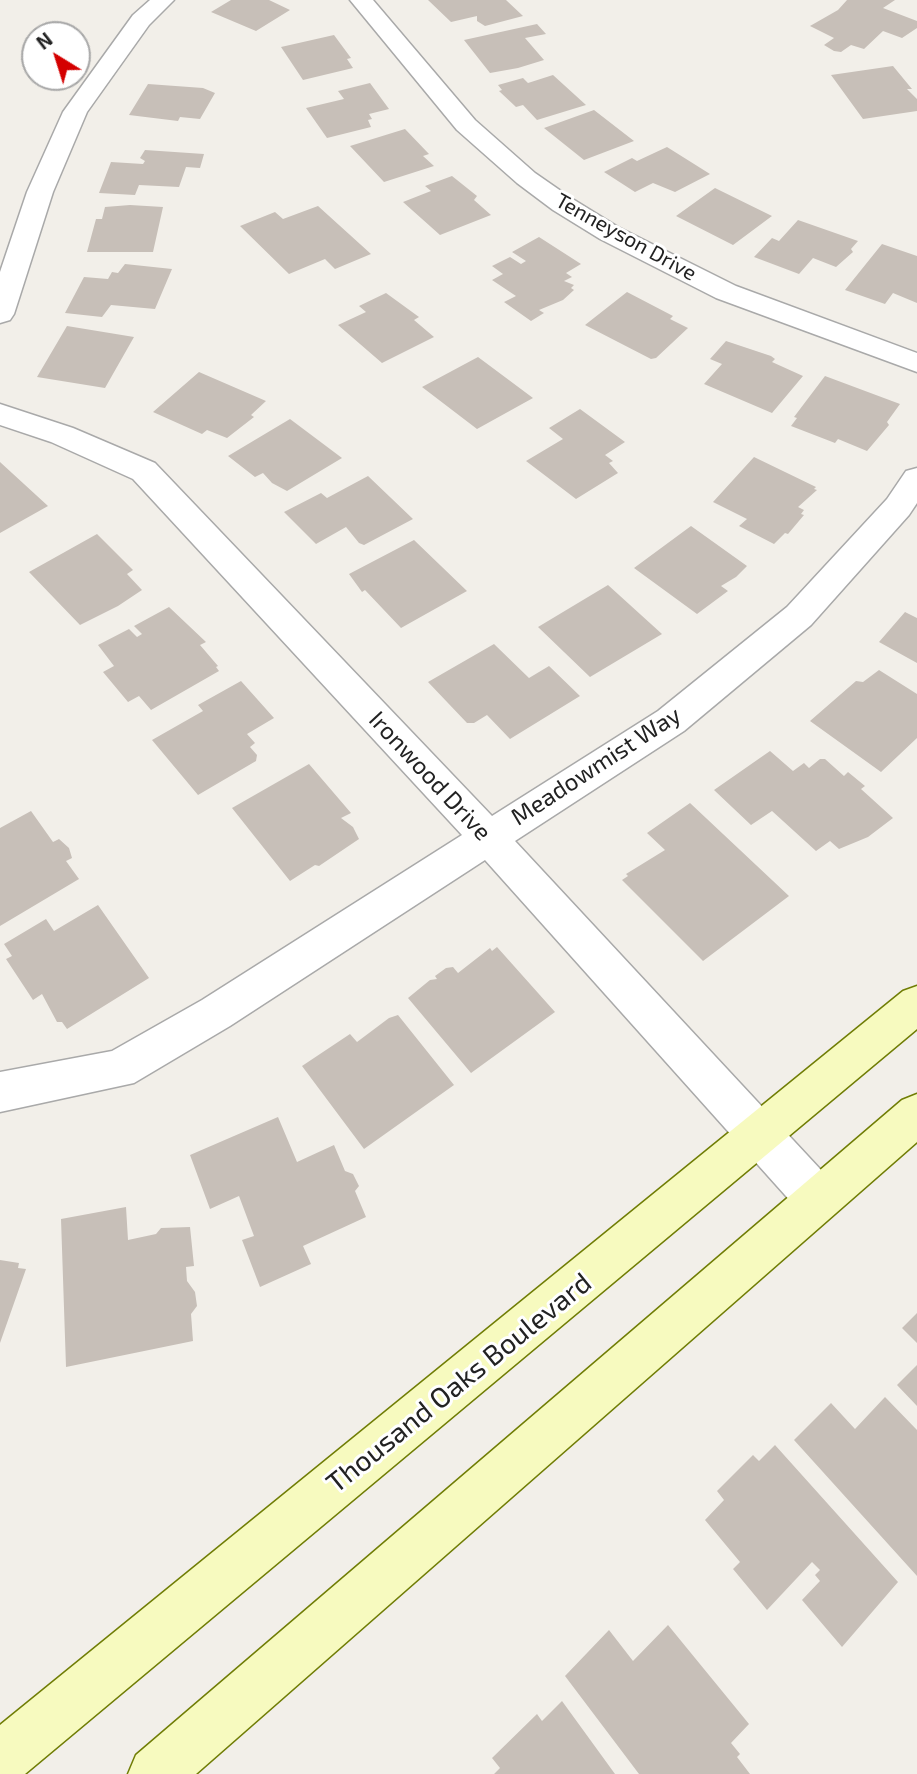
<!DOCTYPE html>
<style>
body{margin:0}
#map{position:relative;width:917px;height:1774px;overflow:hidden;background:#f2efe9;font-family:"Exo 2",sans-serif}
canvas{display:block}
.north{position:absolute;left:21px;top:21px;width:70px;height:70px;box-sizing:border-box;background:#fff;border:2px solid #a7a7a7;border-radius:50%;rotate:322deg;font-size:19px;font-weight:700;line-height:28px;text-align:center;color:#222}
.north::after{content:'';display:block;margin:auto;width:24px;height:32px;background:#d40000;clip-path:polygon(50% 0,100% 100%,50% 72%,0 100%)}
</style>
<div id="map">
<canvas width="917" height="1774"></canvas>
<div class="north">N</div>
</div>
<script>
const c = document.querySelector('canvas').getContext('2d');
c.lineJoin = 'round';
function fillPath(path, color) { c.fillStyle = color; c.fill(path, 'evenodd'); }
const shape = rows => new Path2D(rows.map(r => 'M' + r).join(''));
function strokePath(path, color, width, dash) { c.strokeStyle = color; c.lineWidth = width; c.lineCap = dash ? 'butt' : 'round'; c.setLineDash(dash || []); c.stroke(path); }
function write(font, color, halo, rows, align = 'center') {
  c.font = font + ' "Exo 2",sans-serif'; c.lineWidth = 6; c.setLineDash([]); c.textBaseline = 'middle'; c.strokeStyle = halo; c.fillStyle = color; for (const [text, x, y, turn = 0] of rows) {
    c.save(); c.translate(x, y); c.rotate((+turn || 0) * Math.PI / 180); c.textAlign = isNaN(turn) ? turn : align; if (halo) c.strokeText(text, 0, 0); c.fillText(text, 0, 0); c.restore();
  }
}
const building = shape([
 [231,0,269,0,290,10,256,31,211,12],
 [428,0,506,0,523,16,485,26,477,21,477,16,451,22],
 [847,0,895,0,883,8,917,21,917,28,902,38,883,31,864,49,851,45,841,52,834,51,824,45,834,38,810,26,838,10],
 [537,24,546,34,525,38,544,60,518,68,490,73,464,40],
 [334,35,351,58,347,59,353,68,303,80,281,47],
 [893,66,912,89,907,89,917,99,917,111,863,119,831,75],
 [553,75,586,105,537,120,523,105,516,107,499,91,502,90,498,85,523,78,528,83],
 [370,83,389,109,369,114,372,119,368,120,371,127,327,138,306,108,344,99,338,91],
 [148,84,203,88,215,93,200,119,180,117,178,121,129,115],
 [594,110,634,141,584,160,544,128],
 [405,129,429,154,423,156,434,166,384,182,350,146],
 [667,147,710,174,675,192,653,183,635,192,604,172,632,158,637,161],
 [145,150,204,154,200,168,186,167,179,187,139,185,135,195,99,193,111,162,143,164,145,161,140,158],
 [452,176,477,196,474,200,491,215,440,235,403,202,431,191,425,186],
 [715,188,772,216,733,245,676,216],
 [130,205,163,207,153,252,87,252,96,219,102,219,105,207],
 [318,206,371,254,335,269,325,259,289,274,240,226,275,212,283,219],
 [798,220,858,241,851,249,853,252,836,267,813,258,799,274,754,257,772,238,779,241],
 [539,237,581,264,566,273,572,277,564,281,574,285,571,288,574,290,563,300,539,310,544,313,531,321,504,302,516,296,492,280,503,274,492,266,510,257,521,264,526,261,512,252],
 [882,244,917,256,917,303,893,293,885,304,845,290],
 [125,264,172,269,155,309,111,305,102,317,65,313,84,277,108,279,112,272,118,273],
 [627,292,673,316,670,319,688,328,656,358,651,359,585,325],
 [386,293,419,317,414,320,434,337,382,363,338,325,366,312,359,306],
 [67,326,134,337,105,388,37,377],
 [726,341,771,356,775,359,772,362,803,376,772,413,704,384,722,364,710,359],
 [478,357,533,398,477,429,422,387],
 [199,372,266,401,251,415,254,417,227,438,207,430,202,434,153,412],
 [825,376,900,404,887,422,889,425,867,451,838,439,835,443,791,426,797,418,794,417],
 [580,409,625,442,605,455,613,461,609,463,618,473,576,499,526,461,563,439,549,428],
 [290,419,342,458,287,491,272,483,263,473,255,477,228,456],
 [754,457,816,487,814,489,817,490,798,507,804,510,801,514,804,515,788,534,785,533,774,544,739,526,747,519,713,502],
 [0,462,48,506,0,533],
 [368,476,413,519,364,545,359,543,346,527,316,544,284,512,321,493,327,498],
 [691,526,747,566,736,577,721,586,728,591,697,614,634,568],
 [97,534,133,570,127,574,142,590,118,606,80,625,29,572],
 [414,540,467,591,401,628,365,590,362,592,349,574],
 [608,585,662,634,590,677,538,627],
 [169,607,206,642,200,645,218,666,216,667,219,671,151,710,139,696,128,702,103,672,114,666,98,645,129,629,137,637,142,634,134,626],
 [905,612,917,618,917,663,879,642],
 [494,644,529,678,549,666,580,696,510,739,487,715,474,723,467,723,428,682],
 [879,670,917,694,917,738,881,772,810,721,856,681,863,682],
 [241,681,274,718,247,734,255,743,250,747,257,755,256,761,198,795,152,740,203,711,198,705],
 [770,751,793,771,804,763,809,768,820,759,825,759,844,776,848,772,865,786,861,789,893,818,868,837,839,849,830,841,816,851,772,811,751,825,714,790],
 [309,764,351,813,341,818,353,827,359,839,319,866,315,865,290,881,232,808],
 [690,803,789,896,703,961,622,880,628,876,626,874,665,850,647,833],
 [31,811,53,842,59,839,69,848,72,858,66,861,79,879,0,926,0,828],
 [98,905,149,978,67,1029,62,1022,57,1022,42,994,33,1000,6,959,12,956,4,944,46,919,54,931],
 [497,947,555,1012,471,1073,408,998,430,980,437,979,435,976,446,968,453,967,458,973,490,948,492,951],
 [398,1015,454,1085,364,1149,302,1066,350,1034,357,1042,389,1018],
 [278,1117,297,1162,334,1145,345,1171,353,1174,359,1186,355,1191,366,1217,303,1246,311,1264,260,1287,242,1240,254,1236,239,1196,210,1209,190,1155],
 [126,1207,128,1240,156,1234,161,1228,190,1227,194,1266,186,1267,187,1281,195,1292,197,1306,191,1314,193,1341,66,1367,61,1219],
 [0,1260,19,1263,18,1268,26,1269,0,1343],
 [917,1313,917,1343,902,1328],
 [917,1365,917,1406,897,1385],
 [885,1397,917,1430,917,1576,794,1440,831,1403,855,1429],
 [775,1445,898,1582,842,1647,802,1600,820,1581,815,1575,820,1570,812,1562,767,1610,733,1569,740,1562,705,1520,724,1500,717,1491,753,1455,759,1461],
 [668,1625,749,1724,731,1743,740,1754,737,1757,750,1774,639,1774,565,1676,609,1630,633,1661],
 [562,1701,615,1774,494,1774,500,1768,492,1758,537,1714,542,1721]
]);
const minor = shape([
 [150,0,174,0,149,25,87,112,53,192,14,314,10,320,0,323,0,272,27,192,63,112,133,15,150,0],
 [350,0,373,0,475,120,535,173,571,198,618,227,736,286,917,353,917,372,716,298,600,239,553,210,517,183,457,130,350,0],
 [0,404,73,428,155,463,492,816,658,711,787,607,887,499,906,471,917,468,917,503,909,515,811,625,684,731,515,841,834,1184,840,1199,834,1214,818,1221,802,1214,485,860,230,1026,134,1083,0,1112,0,1072,112,1051,202,1000,462,835,133,479,51,442,0,425,0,404]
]);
const secondary = shape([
 [917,986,917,1029,25,1774,0,1774,0,1725,903,991,917,986],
 [917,1094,917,1142,196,1774,128,1774,136,1755,902,1100,917,1094]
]);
const farStreetnames = [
 ["Tenneyson Drive",626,237,29]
];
const streetNames = [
 ["Meadowmist Way",596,766,-33],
 ["Ironwood Drive",430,776,47]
];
const nearStreetnames = [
 ["Thousand Oaks Boulevard",459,1383,-39]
];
fillPath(building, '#c7bfb8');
strokePath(minor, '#a9a9a9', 3);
strokePath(secondary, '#707d05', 3);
fillPath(minor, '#fff');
fillPath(secondary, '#f7fabf');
write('21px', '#222', '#fff', farStreetnames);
write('24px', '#222', '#fff', streetNames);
write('28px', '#222', '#fff', nearStreetnames);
</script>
